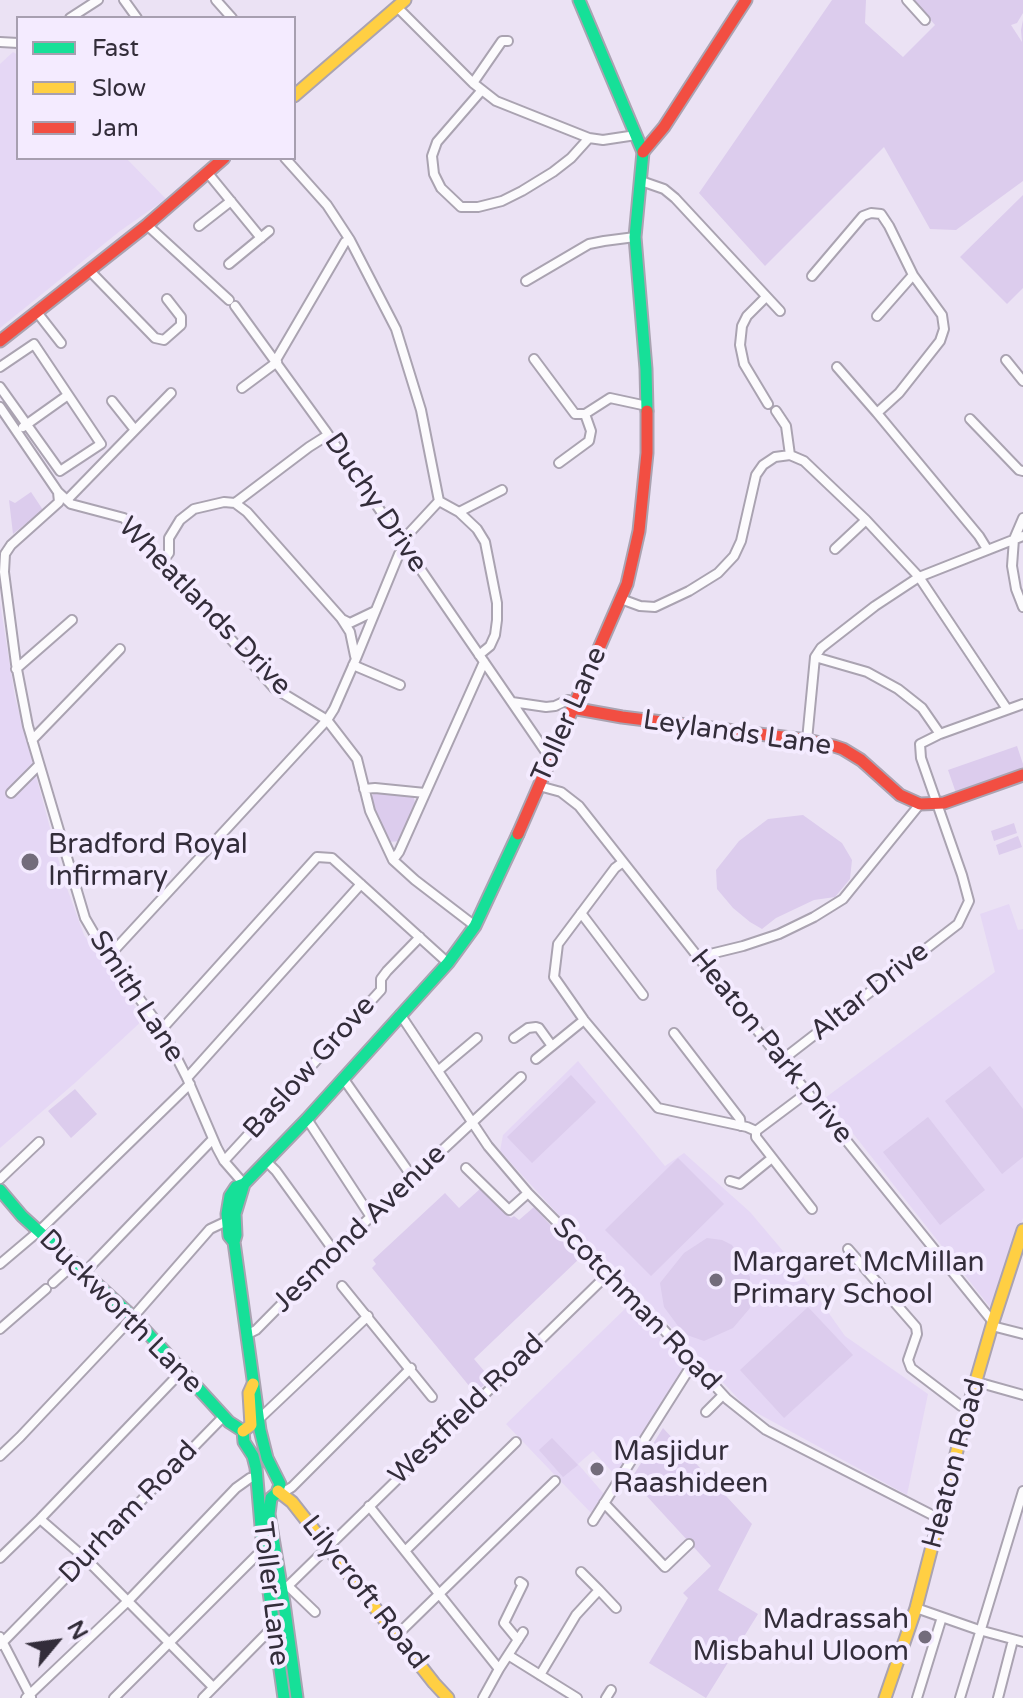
<!DOCTYPE html>
<style>
body{margin:0}
#map{position:relative;width:1023px;height:1698px;overflow:hidden;background:#ebe2f4;font-family:"Varela Round",sans-serif}
canvas{display:block}
.legend{position:absolute;left:16px;top:16px;width:280px;height:144px;box-sizing:border-box;background:#f4ebff;border:2px solid #a79fb0;margin:0;padding:10px 14px;list-style:none;font-size:24px;color:#332d3a}
.legend li{display:flex;align-items:center;gap:16px;height:40px}
.legend b{width:40px;border:2px solid #a79fb0}
.north{position:absolute;left:16px;top:1602px;width:80px;height:80px;-webkit-text-stroke:6px #f4ebff;paint-order:stroke;rotate:61deg;font-size:22px;font-weight:700;line-height:32px;text-align:center;color:#332d3a}
.north::after{content:'';display:block;margin:auto;width:28px;height:36px;background:#332d3a;clip-path:polygon(50% 0,100% 100%,50% 72%,0 100%)}
</style>
<div id="map">
<canvas width="1023" height="1698"></canvas>
<ul class="legend">
<li><b style="height:10px;background:#16e098"></b>Fast</li>
<li><b style="height:10px;background:#ffcf43"></b>Slow</li>
<li><b style="height:10px;background:#f24e42"></b>Jam</li>
</ul>
<div class="north">N</div>
</div>
<script>
const c = document.querySelector('canvas').getContext('2d');
c.lineJoin = 'round';
function fillPath(path, color) { c.fillStyle = color; c.fill(path, 'evenodd'); }
const shape = rows => new Path2D(rows.map(r => 'M' + r).join(''));
function strokePath(path, color, width, dash) { c.strokeStyle = color; c.lineWidth = width; c.lineCap = dash ? 'butt' : 'round'; c.setLineDash(dash || []); c.stroke(path); }
function write(font, color, halo, rows, align = 'center') {
  c.font = font + ' "Varela Round",sans-serif'; c.lineWidth = 8; c.setLineDash([]); c.textBaseline = 'middle'; c.strokeStyle = halo; c.fillStyle = color; for (const [text, x, y, turn = 0] of rows) {
    c.save(); c.translate(x, y); c.rotate((+turn || 0) * Math.PI / 180); c.textAlign = isNaN(turn) ? turn : align; if (halo) c.strokeText(text, 0, 0); c.fillText(text, 0, 0); c.restore();
  }
}
const built = shape([
 [13,52,18,55,18,158,126,158,166,199,120,231,0,328,0,64],
 [0,603,15,697,64,880,84,935,144,1019,76,1082,0,1148],
 [1009,904,1018,930,1023,929,1023,1218,990,1307,825,1098,995,972,980,914],
 [578,1061,665,1166,684,1153,750,1212,794,1264,845,1336,928,1394,907,1495,746,1407,642,1296,565,1222,500,1151,503,1135],
 [628,1306,687,1365,616,1476,593,1451,578,1464,604,1494,592,1514,506,1424]
]);
const green = shape([
 [832,0,866,0,865,23,903,57,935,25,913,0,1023,0,1023,13,1017,23,1011,25,1022,42,1021,30,1023,20,1023,181,956,230,930,229,884,147,765,266,699,193],
 [1023,195,1023,288,1007,304,960,257],
 [31,492,43,510,13,534,9,500,15,503],
 [1017,746,1023,764,1023,769,956,793,948,770],
 [374,792,411,795,414,798,416,807,402,841,388,842,370,802],
 [803,815,842,843,852,860,850,879,835,897,814,900,776,918,762,929,750,922,733,908,717,889,716,870,739,841,768,819],
 [1014,823,1017,833,994,841,991,831],
 [1018,836,1022,847,999,855,996,845],
 [990,1066,1023,1109,1023,1157,1002,1174,945,1101],
 [571,1075,596,1102,532,1163,507,1137],
 [75,1089,97,1114,71,1138,48,1111],
 [928,1117,985,1190,940,1225,883,1152],
 [678,1158,724,1204,651,1276,605,1230],
 [480,1189,511,1218,514,1216,519,1220,534,1207,580,1258,474,1359,491,1379,475,1393,372,1268,376,1264,373,1260,445,1193,459,1208],
 [707,1238,722,1240,732,1245,750,1277,750,1308,733,1328,704,1341,684,1334,664,1307,660,1283,684,1253],
 [808,1307,853,1355,784,1418,740,1370],
 [663,1428,752,1524,718,1590,758,1614,706,1698,649,1663,688,1598,683,1593,711,1566,631,1479],
 [552,1438,578,1465,563,1477,539,1450]
]);
const street = shape([
 [124,0,137,18],
 [216,0,232,18],
 [907,0,925,20],
 [397,7,473,83,496,101,589,138,603,140,636,135],
 [70,18,98,0],
 [0,42,18,43],
 [473,83,502,41,508,41],
 [482,90,437,142,432,156,434,174,441,188,461,207,478,207,502,201,522,191,553,172,571,158,589,138],
 [285,158,327,205,350,240,396,329,421,410,439,501,401,542],
 [207,172,261,238],
 [641,181,664,189,675,198,780,311],
 [147,225,229,300],
 [199,226,231,201],
 [229,264,269,231],
 [89,270,155,338,164,340,181,325,181,317,167,299],
 [812,276,863,216,871,213,881,214,889,226,913,275,942,315,944,329,940,341,899,393,877,413],
 [526,281,589,244,604,241,635,237],
 [766,297,747,316,742,326,740,345,744,364,768,404],
 [235,306,325,430,550,758],
 [36,311,61,343],
 [877,316,913,275],
 [534,359,575,414,585,414,610,398,647,406],
 [276,360,345,242,350,240],
 [1006,360,1023,381],
 [0,367,34,344,101,444,60,471,0,387],
 [837,367,877,413,979,536,987,549],
 [242,388,277,362],
 [112,401,135,430],
 [0,407,58,492,71,504,124,518,274,688,327,720,357,759,370,811,393,860,415,880,475,926],
 [776,411,786,426,790,455],
 [970,419,1019,470,1023,471],
 [23,427,68,395],
 [559,463,589,441,591,431,585,414],
 [58,492,59,502,11,545,5,554,4,572,16,664,28,726,85,918,106,954,162,1029,187,1078,217,1148,224,1161,244,1184],
 [67,500,171,393],
 [439,501,459,512,477,529,485,542,497,603,497,620,495,635,490,646,479,655],
 [235,503,309,447,328,435],
 [459,512,502,490],
 [1023,518,1014,539,1012,566,1016,589,1023,607],
 [835,549,866,520],
 [163,561,169,553,169,538,180,520,194,509,224,502,235,503,247,512,341,618,350,632,355,656],
 [621,599,640,606,655,607,689,591,718,573,734,556,741,541,756,475,763,465,775,457,790,455,804,461,866,520,919,577,1007,709],
 [342,619,350,623,373,612],
 [815,657,867,672,898,689,922,708,940,734],
 [353,665,400,685],
 [16,669,72,620],
 [512,702,546,707,555,706,568,700],
 [32,740,120,649],
 [807,740,815,657,821,648,875,606,919,577,1023,536],
 [539,786,561,792,579,806,698,957,993,1322],
 [364,789,375,788,425,793],
 [11,793,39,765],
 [393,860,399,852,484,662],
 [623,862,615,868,558,944,554,977,584,1020,658,1108,747,1127,756,1131,808,1092],
 [581,913,643,995],
 [108,957,327,720,334,709,355,661,399,554,405,548],
 [698,957,743,946,779,934,814,917,843,899,920,804],
 [400,1014,488,1146,528,1193,663,1329,727,1399,766,1430,940,1519],
 [162,1029,317,857,332,858,448,963],
 [674,1033,740,1119,741,1126],
 [514,1038,528,1028,536,1027,539,1028,552,1046],
 [536,1059,584,1020],
 [782,1060,958,924,969,901,962,875,921,758,920,744,940,734,1023,704],
 [439,1070,477,1038],
 [187,1078,361,884],
 [343,1078,413,1178],
 [307,1119,371,1217],
 [756,1131,756,1137,812,1209],
 [224,1161,381,990,381,979,387,971,420,937],
 [267,1162,276,1171,334,1251],
 [466,1168,509,1210,528,1193],
 [0,1179,39,1142],
 [730,1181,740,1184,772,1158],
 [848,1249,916,1327,917,1334,908,1360,911,1368,961,1406,968,1408],
 [0,1264,39,1231,190,1084],
 [85,1272,213,1139],
 [53,1283,75,1263],
 [342,1286,432,1397],
 [992,1326,1023,1334],
 [0,1329,46,1289],
 [246,1335,256,1330,334,1251,521,1077],
 [984,1384,1023,1395],
 [706,1412,723,1395],
 [259,1419,368,1316],
 [0,1456,20,1437,133,1317,210,1229,227,1221],
 [282,1493,292,1487,411,1368],
 [604,1503,665,1567,689,1544],
 [369,1506,499,1669],
 [40,1519,85,1558,213,1687],
 [593,1521,693,1363],
 [405,1551,516,1442],
 [0,1558,40,1519,183,1370],
 [288,1586,315,1612],
 [282,1589,288,1586,608,1274],
 [599,1590,616,1608],
 [916,1608,979,1630,1023,1642],
 [397,1635,555,1481],
 [0,1637,31,1697],
 [518,1640,504,1623,523,1584,520,1582],
 [0,1645,224,1416],
 [508,1655,577,1698],
 [540,1675,576,1615,599,1590,581,1572],
 [26,1698,128,1601,236,1488,250,1478,256,1477],
 [114,1698,263,1549],
 [203,1698,273,1627],
 [483,1698,499,1669,523,1632],
 [606,1698,611,1690],
 [917,1698,942,1617],
 [960,1698,1023,1491],
 [998,1698,1013,1640]
]);
const fast = shape([
 [579,0,643,152,635,237,646,369,647,411],
 [244,1184,235,1214,236,1235,234,1242,260,1430,267,1458,280,1484,277,1493,271,1498,269,1514,284,1603,297,1698],
 [0,1190,22,1216,133,1317,229,1422,243,1431],
 [234,1242,229,1236,227,1214,230,1196,236,1187,244,1184,307,1119,448,963,475,926,518,834],
 [243,1431,244,1442,253,1456,256,1468,263,1549,284,1698]
]);
const slow = shape([
 [294,96,405,0],
 [243,1431,251,1425,249,1393,253,1384],
 [278,1491,292,1502,434,1683,448,1698],
 [885,1698,916,1608,968,1408,993,1322,1023,1230]
]);
const jam = shape([
 [643,152,664,127,746,0],
 [0,341,147,225,224,158],
 [572,708,622,717,807,740,834,746,843,749,861,760,900,795,920,804,944,803,1023,775],
 [518,834,627,584,639,531,647,453,647,411]
]);
const markers = [
 [30,862,10,"#736c7b"],
 [716,1280,8,"#736c7b"],
 [597,1469,8,"#736c7b"],
 [925,1637,8,"#736c7b"]
];
const streetNames = [
 ["Duchy Drive",375,503,56],
 ["Wheatlands Drive",204,607,46],
 ["Toller Lane",570,715,-66],
 ["Leylands Lane",737,734,8],
 ["Altar Drive",870,992,-38],
 ["Smith Lane",136,997,57],
 ["Heaton Park Drive",771,1047,51],
 ["Baslow Grove",310,1068,-48],
 ["Jesmond Avenue",360,1229,-44],
 ["Scotchman Road",636,1305,46],
 ["Duckworth Lane",120,1312,45],
 ["Westfield Road",467,1410,-44],
 ["Heaton Road",955,1464,-75],
 ["Durham Road",129,1513,-46],
 ["Lilycroft Road",364,1593,52],
 ["Toller Lane",270,1594,83]
];
const poiNames = [
 ["Bradford Royal",48,846],
 ["Infirmary",48,878],
 ["Margaret McMillan",732,1264],
 ["Primary School",732,1296],
 ["Masjidur",613,1453],
 ["Raashideen",613,1485],
 ["Madrassah",909,1621,"right"],
 ["Misbahul Uloom",909,1653,"right"]
];
fillPath(built, '#e5d7f5');
fillPath(green, '#dccced');
strokePath(street, '#aaa3b1', 12);
strokePath(fast, '#aaa3b1', 15);
strokePath(slow, '#aaa3b1', 15);
strokePath(jam, '#aaa3b1', 15);
strokePath(street, '#fcfbfd', 8);
strokePath(fast, '#16e098', 11);
strokePath(slow, '#ffcf43', 11);
strokePath(jam, '#f24e42', 11);
for (const [x, y, r, color] of markers) { const dot = new Path2D(); dot.arc(x, y, r, 0, 2 * Math.PI); c.fillStyle = color; c.fill(dot); strokePath(dot, '#f4ebff', 3); }
write('28px', '#332d3a', '#f4ebff', streetNames);
write('28px', '#332d3a', '#f4ebff', poiNames, 'left');
</script>
